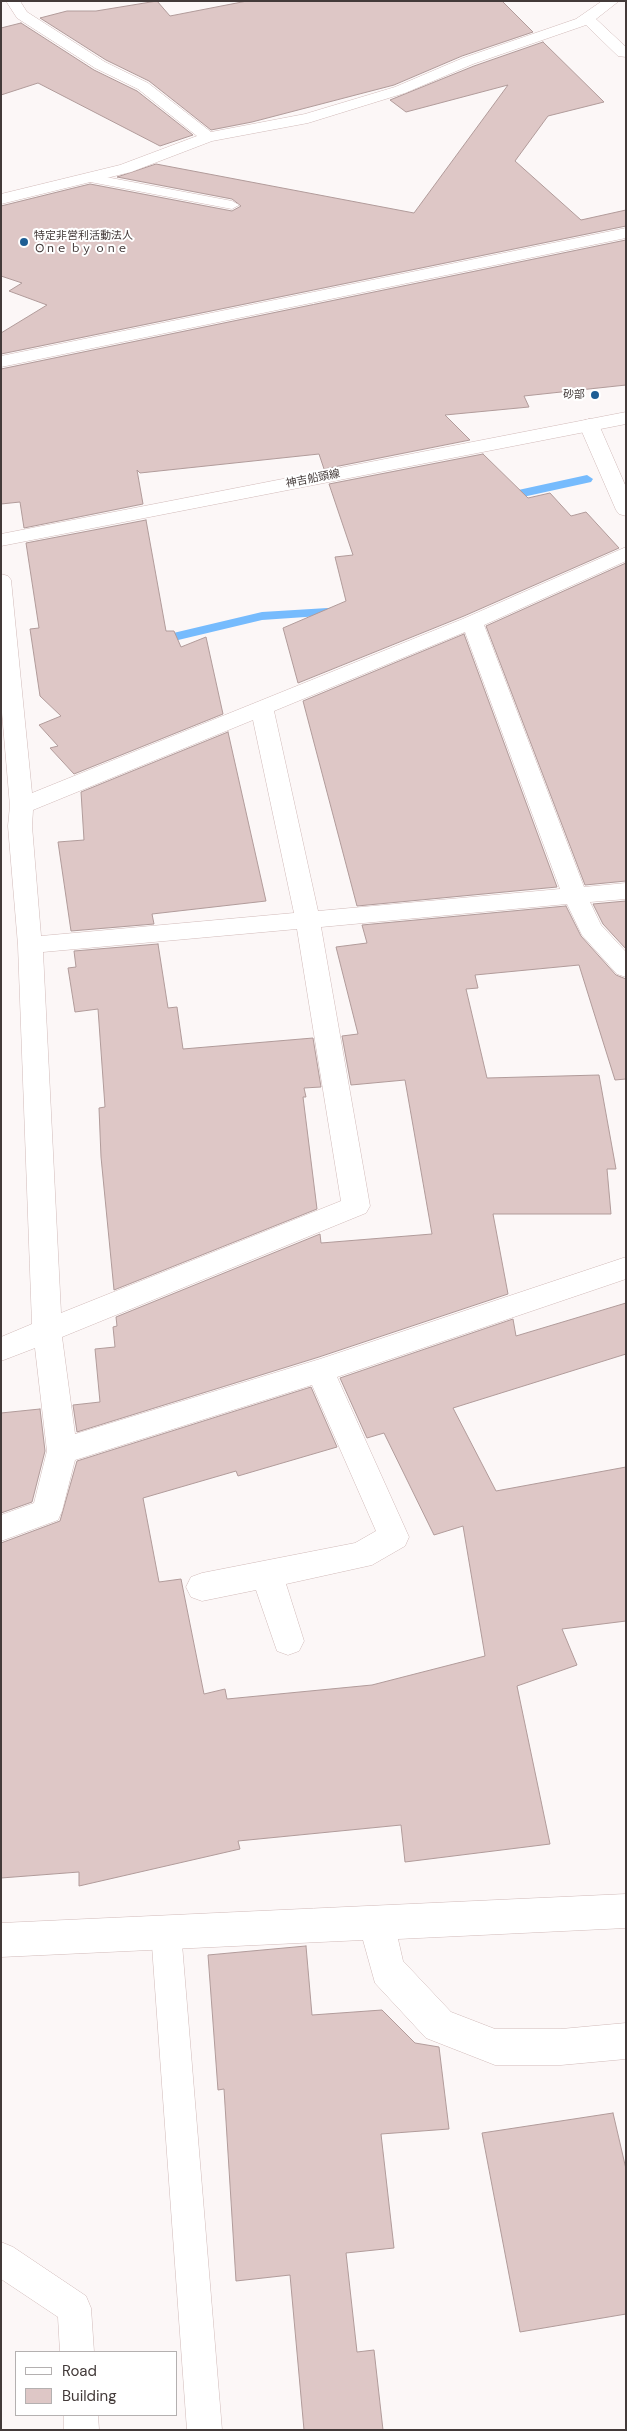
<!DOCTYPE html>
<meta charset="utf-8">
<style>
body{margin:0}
#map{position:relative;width:627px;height:2431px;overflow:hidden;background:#fcf7f7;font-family:"DM Sans",sans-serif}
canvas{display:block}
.frame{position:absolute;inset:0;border:2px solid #433a39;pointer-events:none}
.legend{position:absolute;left:15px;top:2351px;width:162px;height:65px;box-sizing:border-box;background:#fff;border:1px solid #b4b0b0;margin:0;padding:6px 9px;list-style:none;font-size:15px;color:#433a39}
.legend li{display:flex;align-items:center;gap:10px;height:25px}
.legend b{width:25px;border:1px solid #b4b0b0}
</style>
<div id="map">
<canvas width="627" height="2431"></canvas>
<div class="frame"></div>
<ul class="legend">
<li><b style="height:6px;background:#fff"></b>Road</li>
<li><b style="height:14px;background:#dec7c6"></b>Building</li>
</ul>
</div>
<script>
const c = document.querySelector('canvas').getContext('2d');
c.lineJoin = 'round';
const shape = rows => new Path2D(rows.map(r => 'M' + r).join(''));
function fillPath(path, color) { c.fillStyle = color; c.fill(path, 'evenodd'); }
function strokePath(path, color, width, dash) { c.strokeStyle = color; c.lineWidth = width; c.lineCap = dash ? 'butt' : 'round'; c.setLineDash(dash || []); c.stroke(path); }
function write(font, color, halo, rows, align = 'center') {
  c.font = font + ' "DM Sans","Noto Sans JP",sans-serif'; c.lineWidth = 4; c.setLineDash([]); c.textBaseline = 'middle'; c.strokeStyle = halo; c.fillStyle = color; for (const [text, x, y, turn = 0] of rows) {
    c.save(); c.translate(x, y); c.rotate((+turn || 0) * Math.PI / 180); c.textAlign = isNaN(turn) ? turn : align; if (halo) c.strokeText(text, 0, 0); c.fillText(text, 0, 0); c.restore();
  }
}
const stream = shape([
 [587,475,593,479,591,482,500,502,494,498,500,494,587,475],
 [344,607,351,611,349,614,262,620,153,646,146,642,148,639,262,612,344,607]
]);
const building = shape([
 [157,1,170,16,247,1,502,1,533,32,462,56,394,85,252,122,211,130,149,81,106,60,40,18,67,11,96,11,157,1],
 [21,23,94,70,137,91,193,135,160,146,38,83,1,95,1,28,21,23],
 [543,42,604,102,548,116,515,161,581,220,626,210,626,226,1,354,1,333,47,305,9,291,22,283,1,276,1,206,90,184,232,211,241,206,232,199,117,177,156,164,414,213,508,85,406,112,390,100,474,66,543,42],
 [626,240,626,385,524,396,529,407,445,415,470,440,324,469,319,454,140,473,137,470,143,504,24,528,20,502,1,504,1,369,626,240],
 [483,454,528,498,550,493,571,516,586,512,619,548,464,616,298,683,283,628,346,601,335,557,353,555,329,484,483,454],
 [146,520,166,631,174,631,181,647,206,637,223,714,74,774,50,748,58,746,39,725,61,716,40,696,30,629,39,628,26,543,146,520],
 [626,563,626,881,585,885,486,626,626,563],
 [464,634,557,887,357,906,303,701,464,634],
 [228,732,266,901,152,914,154,924,71,931,58,842,84,840,81,792,228,732],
 [626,901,626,949,603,924,593,904,626,901],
 [566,906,581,936,616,975,626,979,626,1079,615,1080,579,965,475,975,478,988,466,989,487,1078,599,1075,616,1169,607,1169,611,1214,493,1214,508,1294,319,1357,77,1432,73,1405,100,1402,95,1349,115,1347,113,1327,117,1326,116,1317,320,1234,321,1243,432,1234,405,1080,351,1085,342,1036,358,1034,336,947,367,943,362,925,566,906],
 [158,944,168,1008,177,1007,183,1049,313,1038,321,1087,304,1088,306,1097,303,1097,317,1209,114,1290,101,1157,99,1108,105,1107,98,1009,75,1012,68,968,76,967,74,951,158,944],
 [626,1303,626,1354,453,1408,496,1491,626,1467,626,1621,562,1629,577,1665,517,1686,550,1844,405,1862,401,1825,238,1841,240,1849,79,1886,79,1872,1,1878,1,1543,60,1521,77,1461,311,1387,337,1447,238,1476,236,1471,143,1498,159,1582,181,1579,204,1694,225,1689,227,1699,372,1685,485,1656,463,1526,434,1535,384,1433,367,1438,340,1378,513,1319,516,1336,626,1303],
 [40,1409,45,1451,32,1502,1,1513,1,1413,40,1409],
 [306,1946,312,2015,382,2010,415,2043,439,2047,449,2129,381,2134,394,2248,346,2253,357,2352,374,2350,383,2430,304,2430,290,2275,236,2281,224,2089,218,2090,208,1955,306,1946],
 [613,2113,626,2169,626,2314,520,2332,482,2133,613,2113]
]);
const lane = shape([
 [90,174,232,201,239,205,232,209,85,181,83,178,85,175,90,174],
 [166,1917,177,1921,181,1932,222,2430,187,2430,151,1932,155,1921,166,1917],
 [1,2242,13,2247,86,2296,91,2308,94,2352,60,2352,58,2317,1,2279,1,2242],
 [64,2415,98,2415,99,2430,64,2430,64,2415]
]);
const street = shape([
 [6,1,20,1,27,12,105,62,148,83,211,132,305,114,395,87,463,58,576,19,602,1,619,1,596,19,626,47,626,57,618,56,586,25,473,64,405,93,308,123,212,141,131,172,1,204,1,194,120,165,197,136,138,89,95,68,17,18,6,1],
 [626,228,626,238,1,367,1,356,626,228],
 [589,419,596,421,599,425,626,487,626,516,619,514,616,510,579,425,582,421,589,419],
 [626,547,626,561,484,625,584,887,626,883,626,899,590,902,601,925,626,952,626,977,617,974,582,935,567,904,321,927,370,1206,366,1213,62,1337,75,1434,320,1359,626,1257,626,1279,337,1377,409,1537,405,1546,372,1565,286,1584,304,1641,299,1651,288,1655,277,1651,256,1590,202,1601,191,1597,186,1587,191,1577,202,1573,355,1543,376,1531,312,1385,75,1460,62,1511,58,1520,1,1541,1,1515,34,1503,47,1451,35,1348,1,1361,1,1337,32,1324,18,945,8,826,10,806,1,701,1,574,8,576,11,580,32,793,465,618,626,547],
 [465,632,560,889,318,911,274,711,465,632],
 [253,720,294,913,41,936,32,826,33,810,253,720],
 [297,929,341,1201,61,1313,43,952,297,929],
 [626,1894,626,1928,398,1939,403,1961,451,2012,495,2029,561,2029,626,2023,626,2059,561,2065,495,2065,426,2038,375,1983,363,1940,1,1957,1,1923,626,1894]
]);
const secondary = shape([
 [626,412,626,424,1,546,1,534,626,412]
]);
const markers = [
 [24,242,5,"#1e5e94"],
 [595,395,5,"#1e5e94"]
];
const farPoinames = [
 ["特定非営利活動法人",34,236],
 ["Ｏｎｅ ｂｙ ｏｎｅ",34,249],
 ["砂部",585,395,"right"]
];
const farStreetnames = [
 ["神吉船頭線",313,479,-11]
];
fillPath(stream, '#76bbfd');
fillPath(building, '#dec7c6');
strokePath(building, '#b19b9a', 1);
strokePath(lane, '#d1bab9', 1);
strokePath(street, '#d1bab9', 1);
strokePath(secondary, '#d1bab9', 1);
fillPath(lane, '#fff');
fillPath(street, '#fff');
fillPath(secondary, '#fff');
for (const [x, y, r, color] of markers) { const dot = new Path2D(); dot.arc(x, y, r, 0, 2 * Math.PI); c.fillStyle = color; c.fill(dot); strokePath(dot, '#fff', 2); }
write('11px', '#433a39', '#fff', farPoinames, 'left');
write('11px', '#433a39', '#fff', farStreetnames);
</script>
